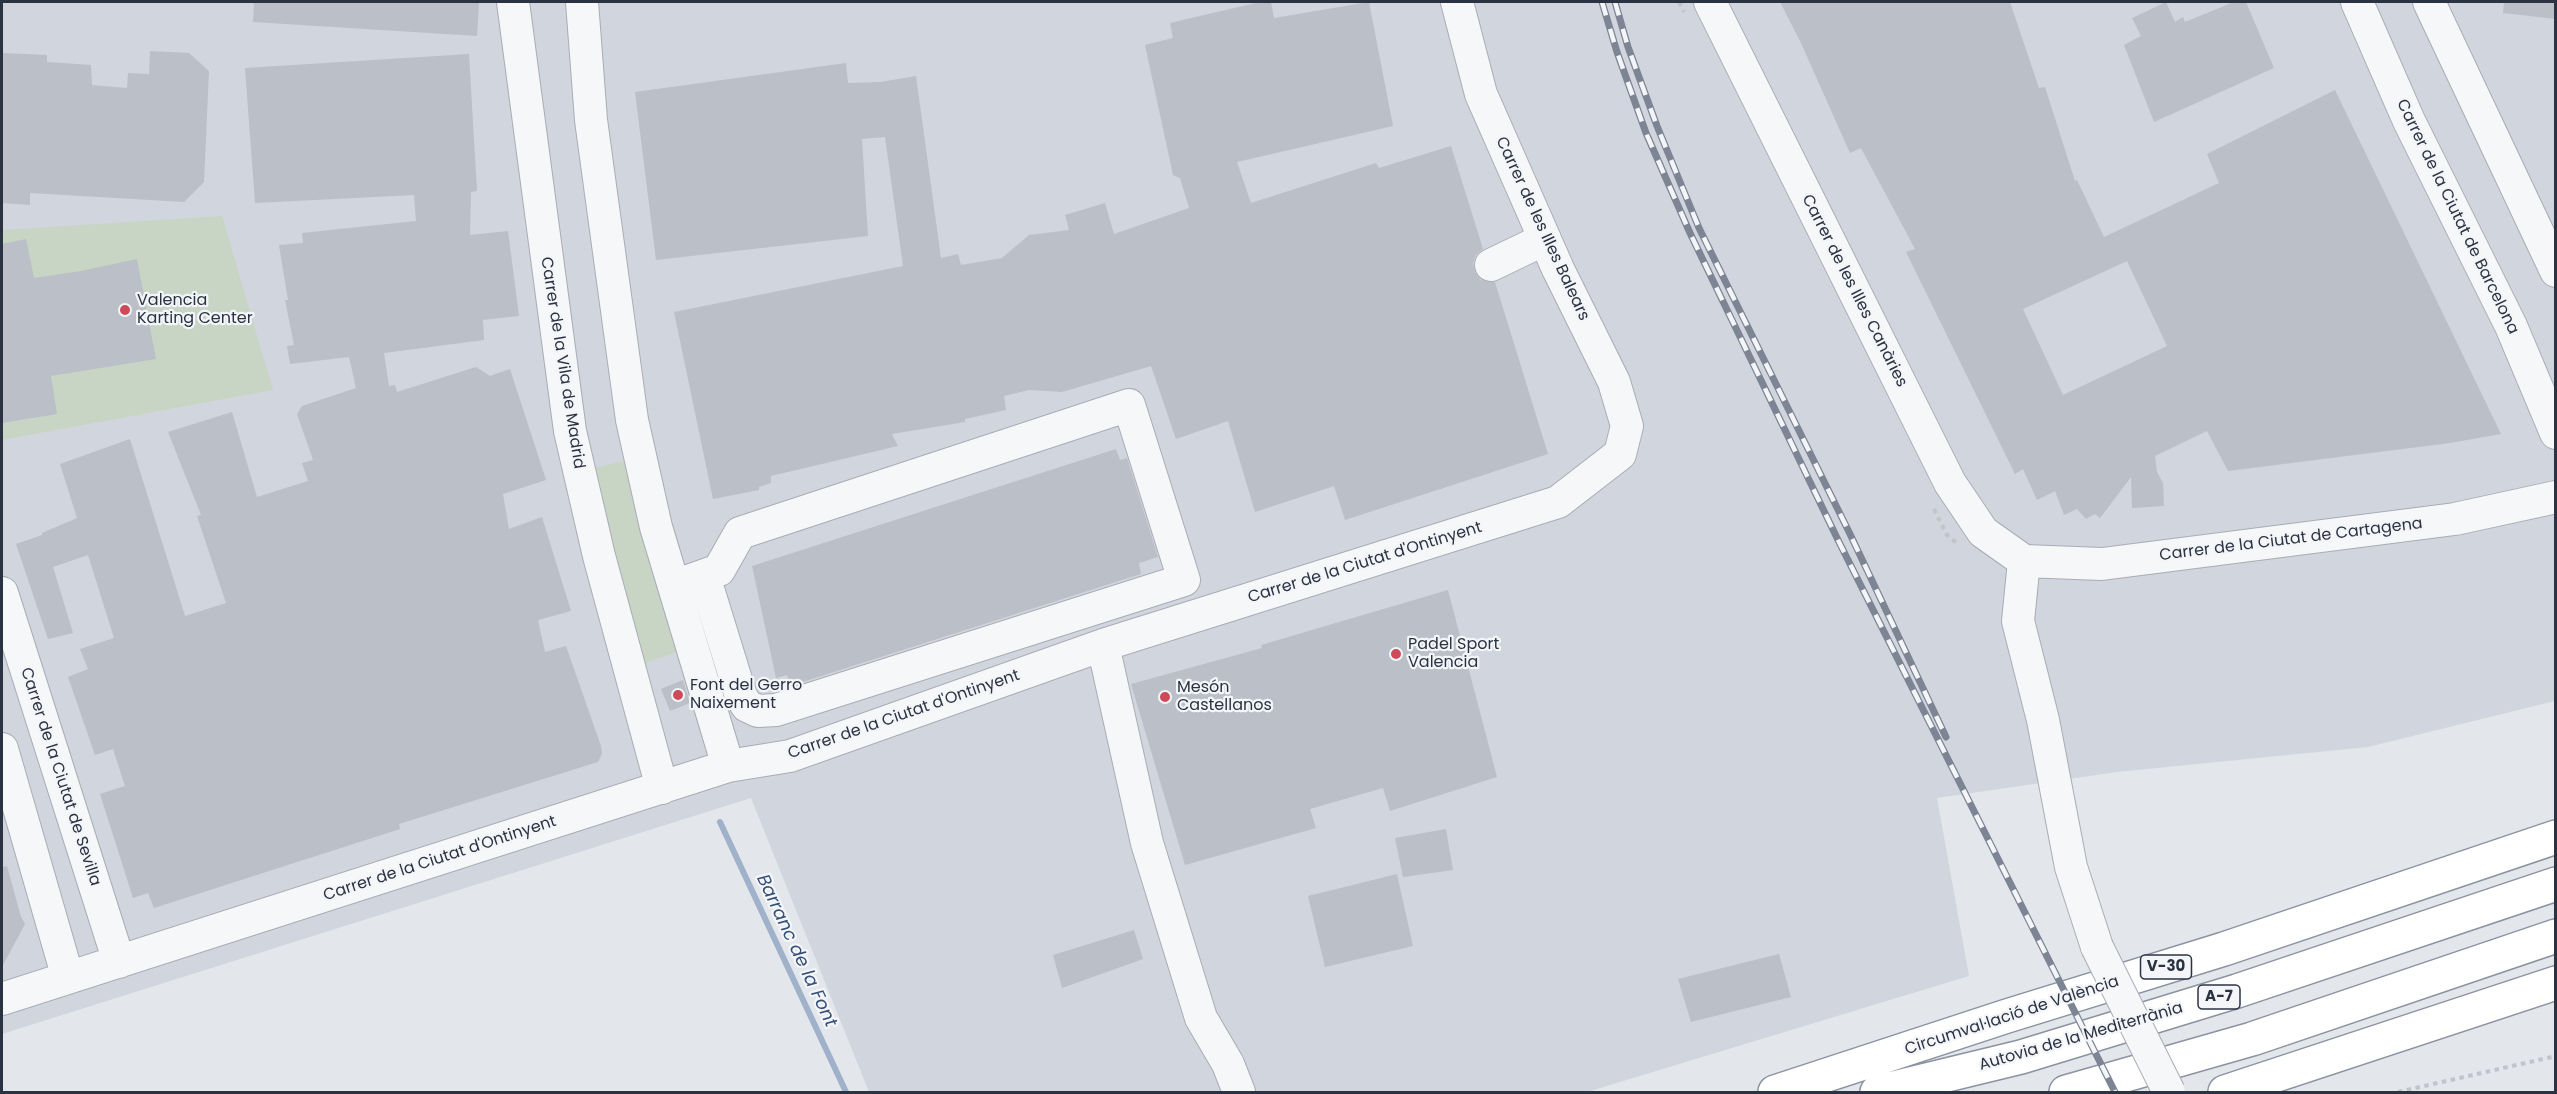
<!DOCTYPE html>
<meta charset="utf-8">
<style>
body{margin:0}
#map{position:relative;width:2557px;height:1094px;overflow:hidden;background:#e3e6eb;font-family:Poppins,sans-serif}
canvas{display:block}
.frame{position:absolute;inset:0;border:3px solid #2b3343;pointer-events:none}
</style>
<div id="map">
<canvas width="2557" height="1094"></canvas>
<div class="frame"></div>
</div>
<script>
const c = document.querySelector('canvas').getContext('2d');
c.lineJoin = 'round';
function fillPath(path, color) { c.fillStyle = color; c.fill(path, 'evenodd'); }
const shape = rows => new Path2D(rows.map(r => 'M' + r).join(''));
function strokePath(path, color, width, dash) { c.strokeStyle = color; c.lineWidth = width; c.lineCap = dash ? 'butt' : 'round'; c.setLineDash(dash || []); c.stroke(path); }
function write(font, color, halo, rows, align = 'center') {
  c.font = font + ' Poppins,sans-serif'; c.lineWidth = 4.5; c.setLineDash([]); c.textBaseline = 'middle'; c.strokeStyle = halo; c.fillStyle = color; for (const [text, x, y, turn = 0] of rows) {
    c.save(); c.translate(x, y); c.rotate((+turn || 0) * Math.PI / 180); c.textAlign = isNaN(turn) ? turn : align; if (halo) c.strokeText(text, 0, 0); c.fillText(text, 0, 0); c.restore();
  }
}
const built = shape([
 [2,2,2555,2,2555,701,2368,747,2117,772,1937,798,1969,976,1587,1092,869,1092,751,798,2,1034]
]);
const green = shape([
 [222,216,273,390,2,440,2,230],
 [626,460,677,652,642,664,591,469]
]);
const stream = shape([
 [720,822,846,1092]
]);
const building = shape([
 [254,2,479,2,477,36,253,22],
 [1260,2,1271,2,1274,18,1369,2,1393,126,1237,162,1251,203,1376,163,1379,168,1451,146,1483,249,1476,255,1473,263,1475,272,1481,280,1495,282,1548,454,1345,520,1334,486,1255,512,1228,421,1176,439,1151,366,1062,392,1029,390,1004,396,1006,410,965,419,965,422,892,434,898,446,771,476,771,483,759,487,759,490,713,499,674,312,903,266,885,137,862,139,868,236,656,260,635,92,846,63,848,83,881,82,916,76,941,258,958,254,961,265,1002,258,1029,235,1069,230,1065,215,1105,203,1114,234,1189,208,1180,178,1173,175,1145,45,1173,38,1170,23],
 [1780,2,2010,2,2039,88,2045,87,2075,181,2077,180,2104,237,2219,183,2207,154,2335,90,2501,434,2450,443,2228,471,2207,431,2155,456,2157,472,2163,483,2164,506,2132,508,2131,477,2100,518,2095,514,2086,519,2077,509,2064,515,2055,491,2037,500,2023,469,2015,474,1906,252,1915,249,1861,148,1850,153,1801,43],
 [2127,261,2167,346,2063,395,2023,309],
 [2166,2,2175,22,2183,17,2185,22,2234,2,2246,2,2274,68,2154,122,2124,45,2141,36,2132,18],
 [2504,2,2556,2,2556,19,2503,13],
 [150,51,189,53,209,71,204,182,184,202,30,193,30,205,2,203,2,53,47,55,47,62,91,65,92,85,127,88,128,73,149,74],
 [469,54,477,191,471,192,470,235,508,231,519,316,483,320,484,340,384,353,389,386,395,385,397,392,476,367,490,376,510,369,546,480,503,494,509,529,542,517,571,611,538,620,545,652,566,646,601,746,602,754,598,762,399,824,400,829,154,908,148,893,133,898,100,794,125,786,113,749,95,755,68,677,88,669,80,649,114,638,88,555,53,567,73,633,48,639,16,544,42,535,42,533,77,518,60,464,130,439,185,616,226,603,197,516,201,515,168,432,232,412,257,497,308,481,302,463,313,460,297,414,302,406,356,388,349,357,290,364,287,346,294,345,285,300,288,300,279,245,303,243,302,233,416,221,414,195,255,203,245,68],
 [26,239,34,278,81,271,137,259,156,359,51,376,57,414,2,423,2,244],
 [1116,449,1120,460,1127,458,1158,557,1139,563,1141,574,790,686,787,675,776,678,752,566],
 [1448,590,1497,777,1390,811,1383,788,1310,809,1316,828,1185,865,1131,684,1262,648,1261,645],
 [683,680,690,703,670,711,661,689],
 [1446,829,1453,870,1403,877,1395,838],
 [7,866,21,917,25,924,2,967,2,867],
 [1397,874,1413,946,1325,967,1308,896],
 [1134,930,1143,959,1062,988,1053,955],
 [1779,954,1791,997,1691,1022,1678,979]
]);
const path = shape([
 [1679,2,1684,12],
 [1934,509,1947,535,1958,544],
 [2398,1092,2556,1056]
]);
const minor = shape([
 [513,2,570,431,599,556,662,788],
 [582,2,591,120,632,420,656,527,728,766],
 [1710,2,1950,483,1983,532,2024,561],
 [2357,2,2409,121,2511,326,2556,433],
 [2429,2,2556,271],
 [1491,265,1545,239],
 [2024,561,2102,564,2455,519,2556,497],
 [2024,561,2018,621,2043,720,2071,867,2097,947],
 [674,586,719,570,740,533,1129,405,1184,580,776,710,758,711,747,706,741,696,704,576],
 [2,593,119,962],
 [1103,645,1147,843,1201,1018,1228,1064,1239,1092],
 [2,749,68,978],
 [2,999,728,766,790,756,1103,645,1558,502,1620,454,1627,426,1614,382,1558,269,1481,94,1457,2]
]);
const highway = shape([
 [1775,1092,2007,1016,2224,949,2556,837],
 [1877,1092,2021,1057,2237,991,2556,884],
 [2066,1092,2252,1039,2556,936],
 [2225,1092,2556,983]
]);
const rail = shape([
 [1602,2,1617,52,1646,133,1690,233,1838,540,2115,1092],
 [1615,2,1628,47,1657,126,1699,228,1850,534,1946,737]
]);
const minorBridge = shape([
 [2097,947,2169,1092]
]);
const markers = [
 [125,310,6,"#cd4b59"],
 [1396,654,6,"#cd4b59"],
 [678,695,6,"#cd4b59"],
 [1165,697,6,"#cd4b59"]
];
const shields = [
 [2166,967,51],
 [2219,997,42]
];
const shieldNames = [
 ["V-30",2166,967],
 ["A-7",2219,997]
];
const streetNames = [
 ["Carrer de la Ciutat de Barcelona",2457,217,64],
 ["Carrer de les Illes Balears",1542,229,65],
 ["Carrer de les Illes Canàries",1854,291,63],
 ["Carrer de la Vila de Madrid",562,363,81],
 ["Carrer de la Ciutat de Cartagena",2291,540,-7],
 ["Carrer de la Ciutat d'Ontinyent",1365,563,-17],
 ["Carrer de la Ciutat d'Ontinyent",904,715,-19],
 ["Carrer de la Ciutat de Sevilla",60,777,72],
 ["Carrer de la Ciutat d'Ontinyent",440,859,-18],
 ["Circumval·lació de València",2012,1016,-18],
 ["Autovia de la Mediterrània",2081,1037,-16]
];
const poiNames = [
 ["Valencia",137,301],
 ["Karting Center",137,319],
 ["Padel Sport",1408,645],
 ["Valencia",1408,663],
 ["Font del Gerro",690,686],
 ["Naixement",690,704],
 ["Mesón",1177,688],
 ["Castellanos",1177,706]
];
const waterNames = [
 ["Barranc de la Font",796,951,65]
];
fillPath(built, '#d1d5dd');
fillPath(green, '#c8d5c5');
strokePath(stream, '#9fb2ca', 6);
fillPath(building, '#babfc8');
strokePath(minor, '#a8adb5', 34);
strokePath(highway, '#8b93a2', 36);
strokePath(path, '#c1c4ca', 4, [4.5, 4.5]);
strokePath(minor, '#f6f7f9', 32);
strokePath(highway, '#fff', 33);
strokePath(rail, '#7d8595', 7);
strokePath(rail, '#f3f5f8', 4.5, [14]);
strokePath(minorBridge, '#a8adb5', 34, []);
strokePath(minorBridge, '#f6f7f9', 32);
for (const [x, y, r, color] of markers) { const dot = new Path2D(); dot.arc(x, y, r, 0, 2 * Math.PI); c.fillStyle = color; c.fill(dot); strokePath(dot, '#f3f5f8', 2); }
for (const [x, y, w] of shields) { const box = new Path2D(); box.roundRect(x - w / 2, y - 12, w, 24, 4.5); c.fillStyle = '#f3f5f8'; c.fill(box); strokePath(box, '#2b3343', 1.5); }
write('bold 15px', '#2b3343', null, shieldNames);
write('16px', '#2b3343', '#f3f5f8', streetNames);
write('16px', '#2b3343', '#f3f5f8', poiNames, 'left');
write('italic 18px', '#355077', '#f3f5f8', waterNames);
</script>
